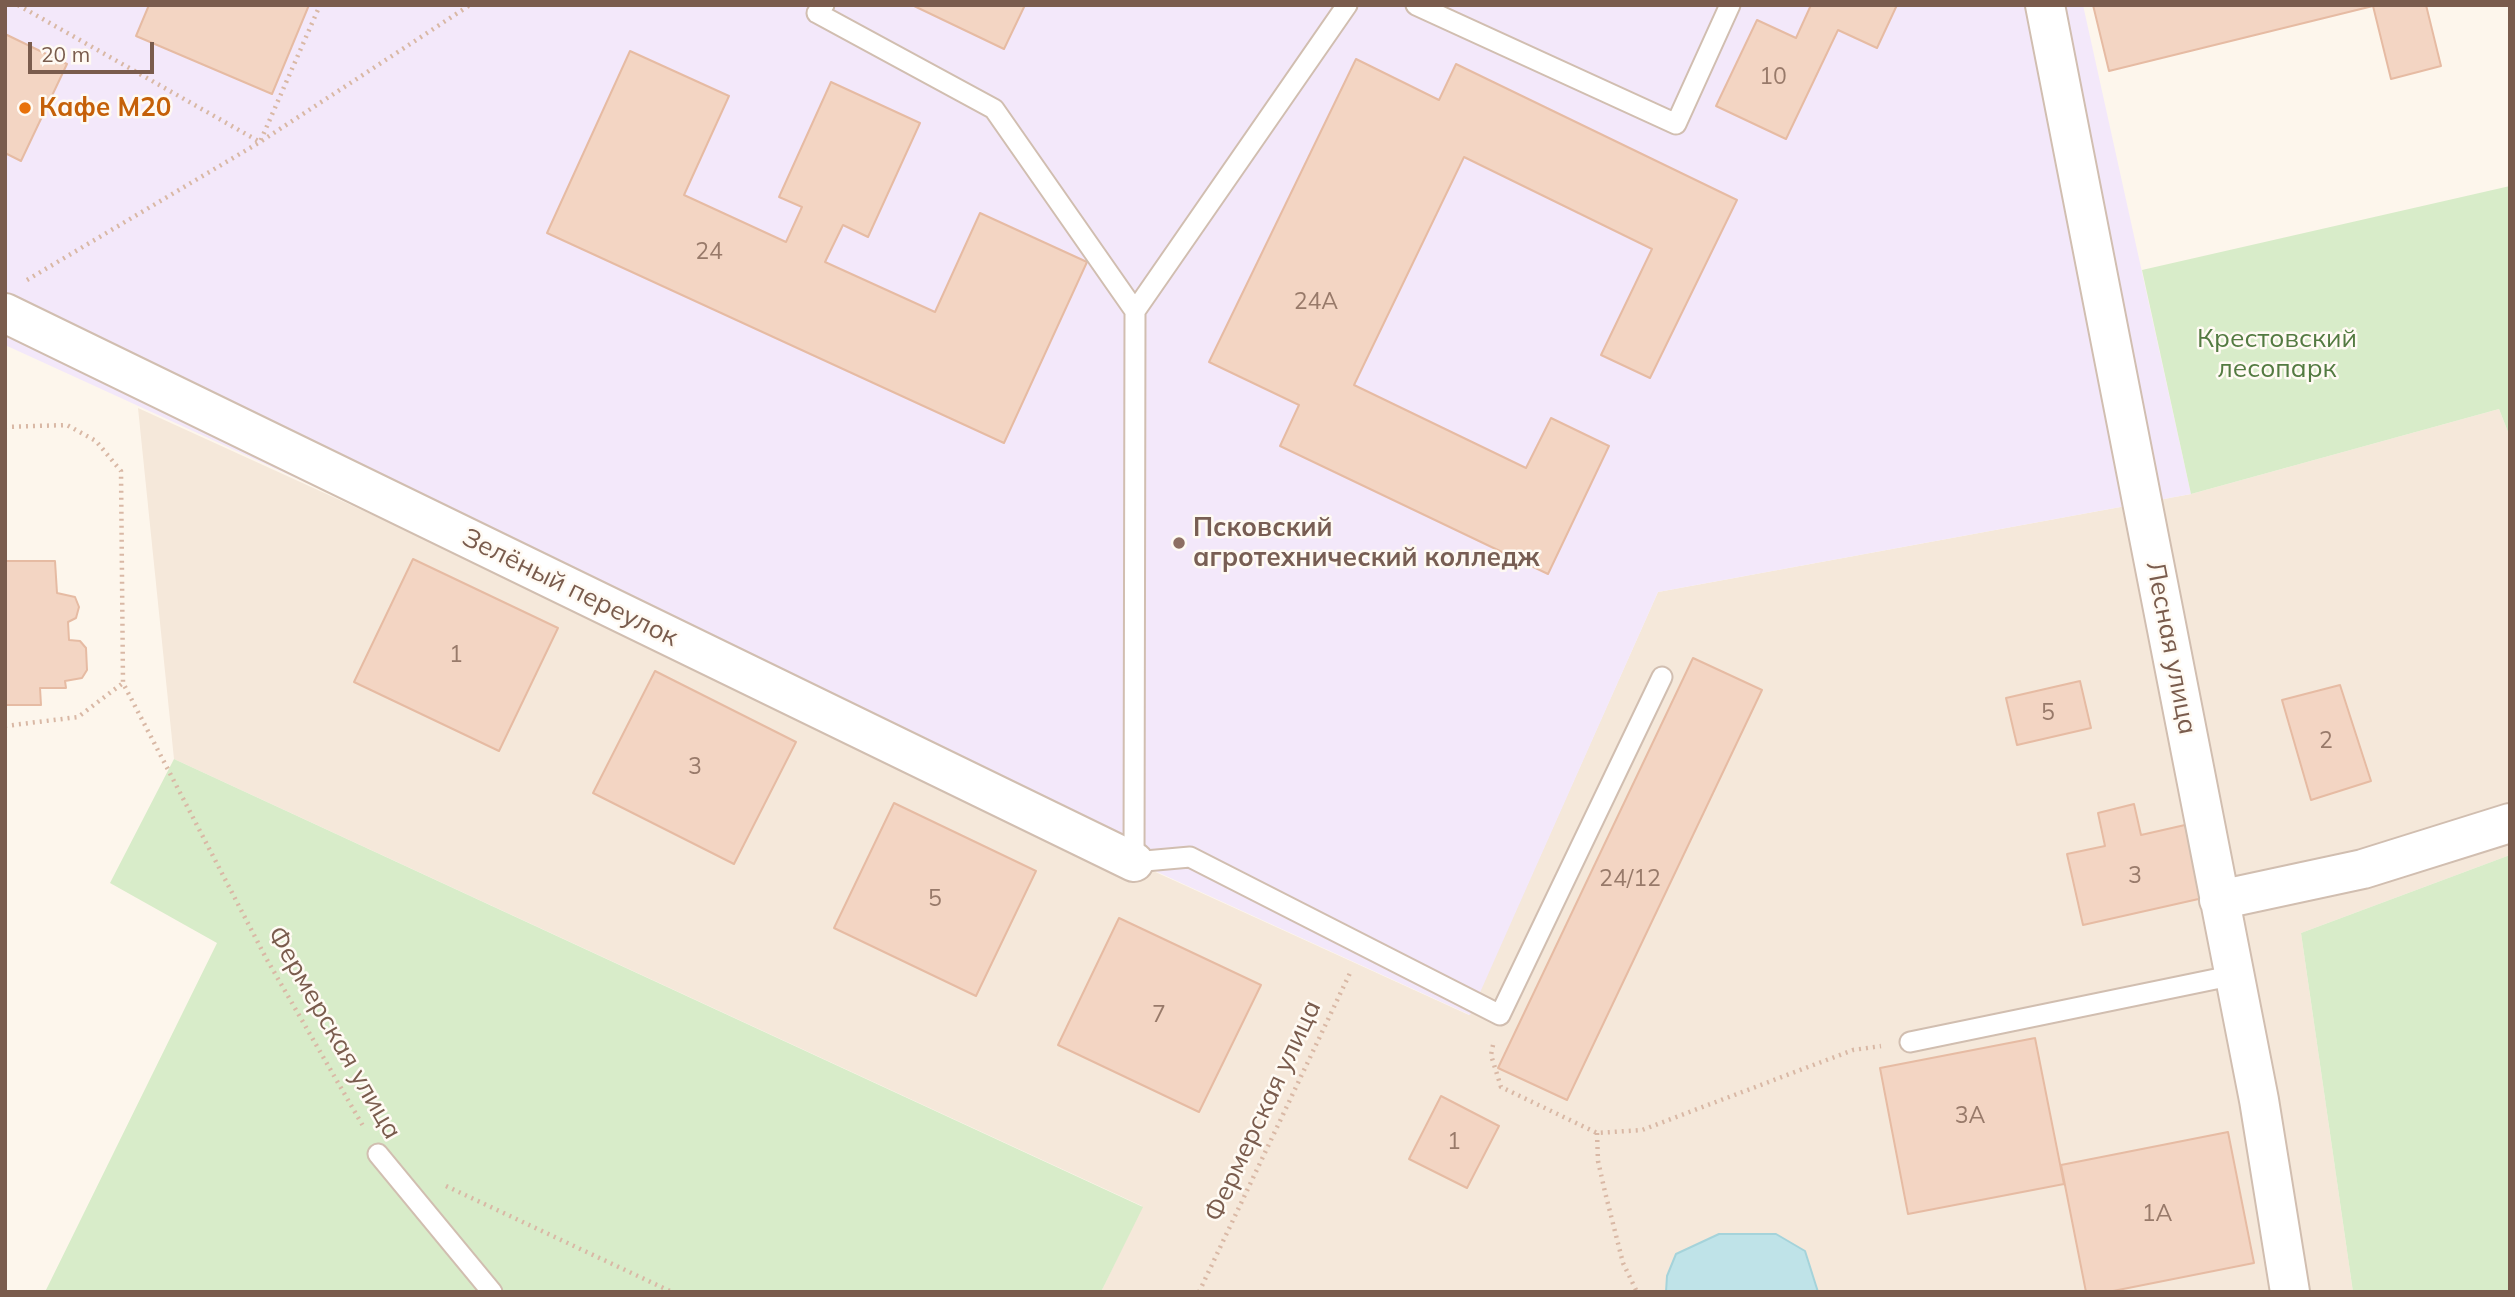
<!DOCTYPE html>
<meta charset="utf-8">
<style>
body{margin:0}
#map{position:relative;width:2515px;height:1297px;overflow:hidden;background:#fdf6ec;font-family:Mulish,sans-serif}
canvas{display:block}
.frame{position:absolute;inset:0;border:7px solid #7a5c4d;pointer-events:none}
.scale{position:absolute;left:28px;top:42px;width:126px;height:32px;box-sizing:border-box;border:4px solid #7a5c4d;border-top:0;padding-left:9px;font-size:21px;line-height:24px;white-space:nowrap;color:#7a5c4d;-webkit-text-stroke:5px #fffaf3;paint-order:stroke}
</style>
<div id="map">
<canvas width="2515" height="1297"></canvas>
<div class="frame"></div>
<div class="scale">20 m</div>
</div>
<script>
const c = document.querySelector('canvas').getContext('2d');
c.lineJoin = 'round';
function fillPath(path, color) { c.fillStyle = color; c.fill(path, 'evenodd'); }
const shape = rows => new Path2D(rows.map(r => 'M' + r).join(''));
function strokePath(path, color, width, dash) { c.strokeStyle = color; c.lineWidth = width; c.lineCap = dash ? 'butt' : 'round'; c.setLineDash(dash || []); c.stroke(path); }
function write(font, color, halo, rows, align = 'center') {
  c.font = font + ' Mulish,sans-serif'; c.lineWidth = 5; c.setLineDash([]); c.textBaseline = 'middle'; c.strokeStyle = halo; c.fillStyle = color; for (const [text, x, y, turn = 0] of rows) {
    c.save(); c.translate(x, y); c.rotate((+turn || 0) * Math.PI / 180); c.textAlign = isNaN(turn) ? turn : align; if (halo) c.strokeText(text, 0, 0); c.fillText(text, 0, 0); c.restore();
  }
}
const residential = shape([
 [138,408,1469,1015,1658,592,2191,494,2499,409,2510,437,2510,855,2301,933,2353,1292,1101,1292,1142,1206,174,759]
]);
const education = shape([
 [5,5,2083,5,2191,494,1658,592,1470,1015,5,345]
]);
const green = shape([
 [2510,186,2510,437,2499,409,2191,494,2142,270],
 [174,759,1143,1207,1101,1292,45,1292,217,943,110,883],
 [2510,855,2510,1292,2353,1292,2301,933]
]);
const water = shape([
 [1719,1234,1776,1234,1805,1251,1818,1292,1666,1292,1667,1276,1676,1254,1719,1234]
]);
const building = shape([
 [149,5,309,5,272,94,136,36,149,5],
 [912,5,1025,5,1004,49,912,5],
 [1811,5,1897,5,1877,48,1838,30,1786,139,1716,106,1757,20,1796,38,1811,5],
 [2093,5,2426,5,2441,66,2391,79,2373,6,2109,71,2093,5],
 [5,34,67,64,21,161,5,153,5,34],
 [630,51,729,96,684,195,786,242,802,207,779,197,831,82,920,123,868,237,843,225,825,262,935,312,980,213,1087,262,1004,443,547,233,630,51],
 [1356,59,1439,100,1456,64,1737,200,1650,378,1601,355,1652,249,1464,157,1354,385,1526,468,1551,418,1609,446,1548,574,1280,446,1299,405,1209,362,1356,59],
 [413,559,558,628,499,751,354,682,413,559],
 [5,561,55,561,57,593,75,597,79,607,76,618,68,622,69,640,80,641,86,648,87,670,82,678,65,681,66,688,40,688,41,705,5,705,5,561],
 [1693,658,1762,690,1567,1100,1498,1068,1693,658],
 [655,671,796,742,734,864,593,793,655,671],
 [2080,681,2091,728,2017,745,2006,698,2080,681],
 [2340,685,2371,781,2311,800,2282,700,2340,685],
 [894,803,1036,871,976,996,834,928,894,803],
 [2134,804,2141,835,2185,825,2203,898,2083,925,2067,854,2105,846,2098,813,2134,804],
 [1119,918,1261,985,1199,1112,1058,1045,1119,918],
 [2035,1038,2064,1184,1908,1214,1880,1068,2035,1038],
 [1441,1096,1499,1126,1467,1188,1409,1159,1441,1096],
 [2228,1132,2254,1263,2108,1292,2086,1292,2061,1165,2228,1132]
]);
const path = shape([
 [18,5,260,142,320,5],
 [27,280,260,142,470,5],
 [5,427,67,425,96,441,121,471,123,683,266,958,363,1126],
 [5,726,78,717,123,683],
 [1493,1045,1491,1055,1501,1087,1597,1133,1642,1130,1853,1050,1881,1046],
 [1597,1133,1598,1161,1605,1192,1623,1263,1637,1292],
 [446,1186,672,1292],
 [1199,1292,1350,973]
]);
const service = shape([
 [824,5,817,13,994,109,1135,311,1134,862,1190,857,1500,1015,1662,677],
 [1416,5,1676,124,1730,5],
 [1135,311,1347,5],
 [1910,1042,2235,975],
 [378,1154,492,1292]
]);
const minor = shape([
 [2045,5,2259,1100,2290,1292],
 [5,313,1134,862],
 [2219,900,2363,869,2510,823]
]);
const markers = [
 [25,108,7,"#e8710a"],
 [1179,543,7,"#8d6e63"]
];
const numberNames = [
 ["10",1773,77],
 ["24",709,252],
 ["24А",1316,302],
 ["1",456,655],
 ["5",2048,713],
 ["2",2326,741],
 ["3",695,767],
 ["3",2135,876],
 ["24/12",1630,879],
 ["5",935,899],
 ["7",1159,1015],
 ["3А",1970,1116],
 ["1",1454,1142],
 ["1А",2157,1214]
];
const foodNames = [
 ["Кафе М20",39,108]
];
const parkNames = [
 ["Крестовский",2277,339],
 ["лесопарк",2277,369]
];
const educationNames = [
 ["Псковский",1193,528],
 ["агротехнический колледж",1193,558]
];
const streetNames = [
 ["Зелёный переулок",570,588,26],
 ["Лесная улица",2171,648,79],
 ["Фермерская улица",334,1033,60],
 ["Фермерская улица",1263,1111,-65]
];
fillPath(residential, '#f5e8da');
fillPath(education, '#f3e8fa');
fillPath(green, '#d8ecc9');
fillPath(water, '#bfe3e8');
strokePath(water, '#a5d3da', 2);
fillPath(building, '#f3d5c3');
strokePath(building, '#e6bba3', 2);
strokePath(service, '#d1beb0', 23);
strokePath(minor, '#d1beb0', 42);
strokePath(path, '#d9b8a5', 4.5, [2, 5]);
strokePath(service, '#fff', 19);
strokePath(minor, '#fff', 38);
for (const [x, y, r, color] of markers) { const dot = new Path2D(); dot.arc(x, y, r, 0, 2 * Math.PI); c.fillStyle = color; c.fill(dot); strokePath(dot, '#fffaf3', 2.5); }
write('23px', '#987a6a', null, numberNames);
write('bold 26px', '#c56008', '#fffaf3', foodNames, 'left');
write('26px', '#537a41', '#fffaf3', parkNames);
write('bold 26px', '#785e54', '#fffaf3', educationNames, 'left');
write('26px', '#7a5c4d', '#fffaf3', streetNames);
</script>
